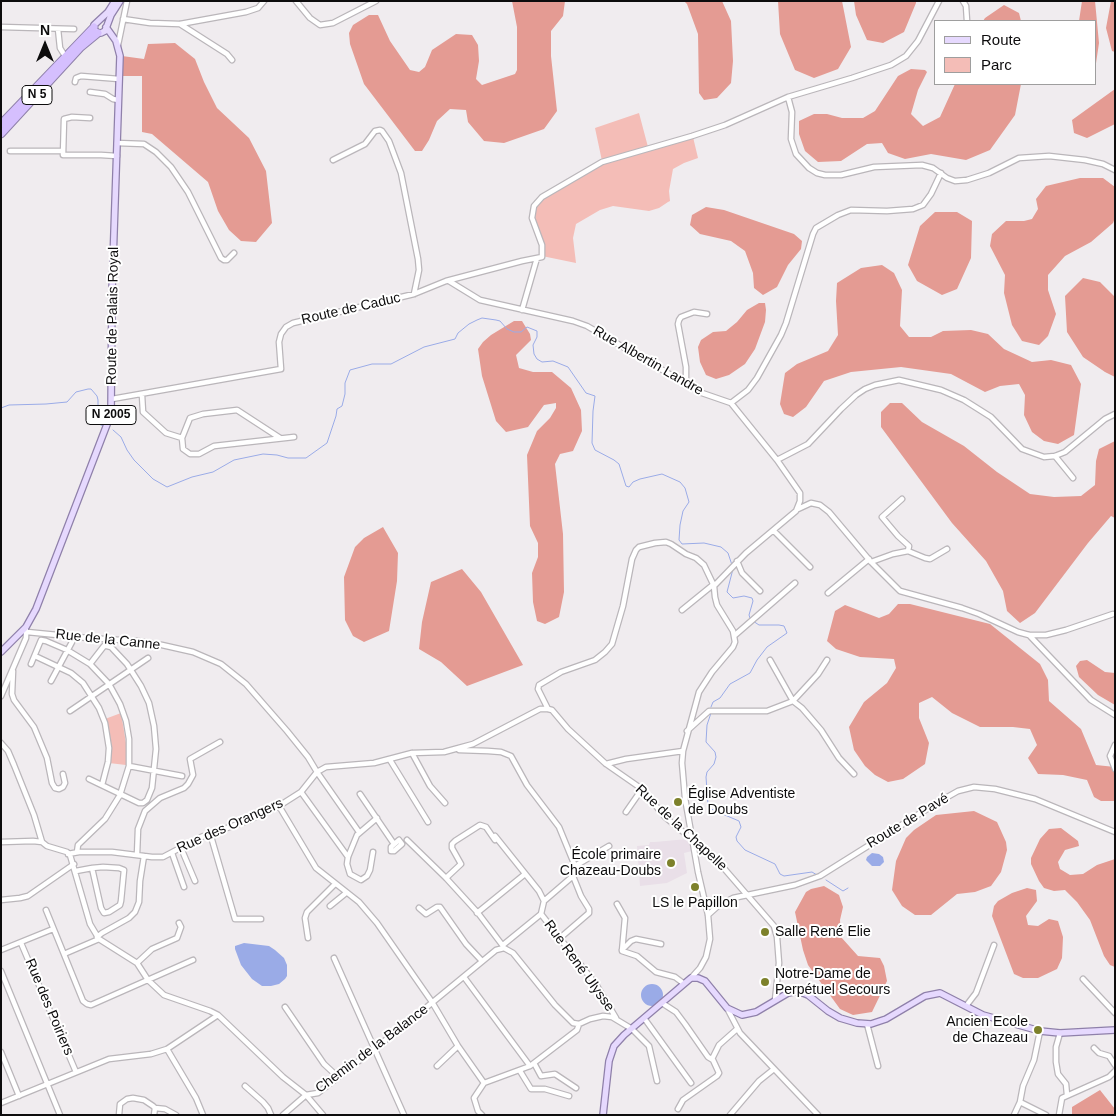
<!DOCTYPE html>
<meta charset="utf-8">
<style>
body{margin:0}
#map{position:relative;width:1116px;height:1116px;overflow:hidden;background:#f0ecef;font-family:Arial,sans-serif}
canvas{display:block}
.frame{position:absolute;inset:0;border:2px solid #0d0c0d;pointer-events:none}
.legend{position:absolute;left:934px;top:20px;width:162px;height:65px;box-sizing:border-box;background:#fff;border:1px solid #9e9e9e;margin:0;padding:6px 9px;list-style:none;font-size:15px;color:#0d0c0d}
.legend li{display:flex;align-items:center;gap:10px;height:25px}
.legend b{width:25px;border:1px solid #9e9e9e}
.north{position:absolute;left:20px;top:20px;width:50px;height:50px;-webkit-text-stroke:4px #fff;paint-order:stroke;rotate:0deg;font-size:14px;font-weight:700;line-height:20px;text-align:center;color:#0d0c0d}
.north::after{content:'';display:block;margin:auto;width:18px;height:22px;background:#0d0c0d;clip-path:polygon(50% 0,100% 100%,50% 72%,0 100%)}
</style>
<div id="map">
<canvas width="1116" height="1116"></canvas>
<div class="frame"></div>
<ul class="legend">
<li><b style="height:6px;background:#e6d9fe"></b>Route</li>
<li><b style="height:14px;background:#f4bdb7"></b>Parc</li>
</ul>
<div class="north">N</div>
</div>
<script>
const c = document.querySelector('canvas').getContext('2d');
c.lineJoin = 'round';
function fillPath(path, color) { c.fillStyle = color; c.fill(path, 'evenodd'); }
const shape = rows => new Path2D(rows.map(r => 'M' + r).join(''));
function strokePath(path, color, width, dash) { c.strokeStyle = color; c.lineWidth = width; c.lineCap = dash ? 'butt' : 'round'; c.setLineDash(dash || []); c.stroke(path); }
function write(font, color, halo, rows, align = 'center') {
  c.font = font + ' Arial,sans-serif'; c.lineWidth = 4; c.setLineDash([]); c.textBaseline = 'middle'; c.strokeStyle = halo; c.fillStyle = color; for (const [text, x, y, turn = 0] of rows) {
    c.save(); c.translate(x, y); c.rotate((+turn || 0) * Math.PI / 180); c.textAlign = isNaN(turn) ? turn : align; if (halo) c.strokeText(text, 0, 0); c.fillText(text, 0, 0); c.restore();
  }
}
const built = shape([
 [687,839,691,841,692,851,684,853,687,873,667,883,640,886,637,846,649,845,650,842,655,842]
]);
const green = shape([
 [639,113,648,147,602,161,595,128],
 [693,137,698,158,684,163,673,169,669,191,670,201,668,202,659,208,649,211,613,206,600,210,576,224,573,238,576,263,542,256,543,245,534,215,535,206,557,189,603,163],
 [121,713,126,743,126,765,109,763,105,719]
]);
const forest = shape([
 [512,1,565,1,563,16,551,31,551,56,557,111,544,129,504,143,484,141,468,122,466,110,450,109,437,121,429,140,422,151,415,151,364,84,350,44,349,33,353,25,369,15,378,15,390,41,410,70,419,72,425,67,432,50,456,34,472,35,478,45,479,61,476,79,482,85,515,74,517,70,517,27],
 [684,1,722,1,731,21,733,61,731,83,717,98,704,100,699,93,698,34,687,4],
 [778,1,842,1,851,47,838,69,814,78,795,70,780,34],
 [854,1,916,1,916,3,904,32,883,43,867,40,856,15],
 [1082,1,1095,1,1099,43,1095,70,1095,21,1079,21],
 [1111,1,1115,1,1115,52,1112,51,1106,28],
 [1004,5,1019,13,1021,21,983,21,985,18],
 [175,43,195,59,204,82,217,108,249,138,266,171,272,223,256,242,241,241,229,230,218,211,208,182,152,134,142,132,142,76,122,76,122,56,144,59,148,44],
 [911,69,925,70,927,72,918,90,911,114,923,126,940,117,955,84,1021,84,1015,115,990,150,966,160,931,154,905,159,888,153,882,143,867,144,841,161,818,162,805,151,799,134,799,121,814,114,827,114,842,118,863,118,875,111,898,76],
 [1115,89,1115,124,1087,138,1074,133,1072,120],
 [1080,178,1103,178,1115,187,1115,218,1113,223,1091,242,1065,256,1048,275,1048,290,1056,314,1048,336,1039,345,1022,341,1012,325,1004,293,1005,275,990,246,992,234,1006,221,1024,221,1032,219,1038,209,1036,199,1046,186],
 [706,207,724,210,794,234,802,241,801,249,788,265,777,287,763,295,754,288,753,273,745,251,731,241,700,234,690,225,692,215],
 [935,212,957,212,972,221,971,258,957,289,942,295,917,281,908,265,920,226],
 [882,265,894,273,902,290,900,326,909,337,931,337,943,331,971,330,988,334,1004,349,1032,362,1051,360,1071,365,1081,384,1074,435,1058,444,1044,441,1032,432,1024,415,1025,395,1019,384,1000,386,985,392,951,374,901,367,851,372,824,381,806,407,793,417,784,414,780,404,785,373,797,364,828,351,838,335,836,301,837,283,861,268],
 [1083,278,1100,282,1115,297,1115,377,1105,372,1083,357,1067,332,1065,296],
 [759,303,765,303,766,310,765,322,755,349,745,364,729,375,716,379,706,375,700,362,698,347,701,340,713,332,726,331,737,322,747,310],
 [514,321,522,321,530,334,531,340,516,355,519,368,533,372,552,372,571,388,581,410,582,431,573,451,560,454,555,464,563,534,564,592,559,617,545,624,537,621,533,602,532,573,538,557,538,543,530,526,527,455,537,431,550,418,556,408,556,403,544,405,528,427,506,432,496,421,482,376,478,349,483,342,491,335],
 [890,403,902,403,922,422,964,446,997,472,1030,494,1054,497,1081,496,1095,485,1096,461,1099,449,1115,441,1115,518,1111,516,1088,543,1035,613,1020,623,1007,611,1003,591,986,561,952,523,881,427,881,412],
 [383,527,398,553,397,581,389,631,364,642,353,636,345,620,344,577,355,547,364,538],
 [462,569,481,592,523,665,467,686,441,662,419,649,422,622,431,582],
 [898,604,910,604,990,624,1040,664,1048,680,1049,701,1081,729,1096,765,1115,767,1115,801,1101,801,1094,797,1087,780,1063,775,1038,774,1028,758,1037,745,1030,729,1013,727,980,727,952,713,932,697,919,703,919,718,929,743,925,764,903,779,888,782,875,775,865,766,854,750,849,727,864,702,887,683,896,668,894,659,860,657,836,649,827,641,835,611,845,605,879,618,889,614],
 [1087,660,1105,672,1115,673,1115,705,1098,695,1079,677,1076,666,1080,661],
 [974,811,997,822,1006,842,1007,850,1001,872,991,886,975,892,957,894,931,915,915,915,902,906,892,890,896,861,906,838,914,830,936,815],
 [1061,828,1078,841,1079,846,1065,850,1058,862,1060,869,1070,875,1083,874,1097,865,1115,859,1115,967,1110,965,1104,956,1090,920,1077,902,1065,890,1054,891,1044,888,1039,881,1031,864,1031,858,1040,839,1049,829],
 [824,886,839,895,843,907,840,920,841,937,858,956,880,958,884,966,887,981,872,1012,853,1015,840,1009,808,965,803,950,795,912,806,892,811,889],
 [1027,888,1036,890,1037,901,1026,916,1028,925,1038,926,1049,919,1058,921,1063,937,1062,958,1057,969,1038,978,1023,978,1014,974,992,916,994,906,998,901,1012,893],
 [1100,1090,1115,1109,1115,1115,1072,1115,1072,1107]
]);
const water = shape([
 [872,853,879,854,883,857,884,862,880,866,872,866,866,860,867,857],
 [244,943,269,946,275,950,284,958,287,965,287,976,285,979,279,984,271,986,262,986,252,979,241,965,235,949,235,946],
 '641 995a11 11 0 1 1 22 0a11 11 0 1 1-22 0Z'
]);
const stream = shape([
 [1,388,1,393],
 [1,408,9,405,46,404,67,402,76,392,88,389,91,389,97,396,98,400,98,420,99,424,103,426],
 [113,430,121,437,127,450,134,460,153,479,167,487,192,477,213,472,234,460,263,454,277,455,288,458,306,458,327,443,336,416,337,409,342,406,345,394,345,383,350,370,372,364,391,364,424,347,455,339,458,333,469,324,477,320,482,318,496,320,500,321,507,329,514,332,521,332,527,327,537,331,537,337,533,345,534,354,537,359,542,362,553,361,568,367,586,393,595,396,593,411,592,443,595,450,614,460,619,464,626,486,629,487,633,482,640,479,662,474,680,482,685,488,689,502,683,511,680,525,679,540,682,544,704,543,721,547,728,553,732,565],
 [733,569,727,592,733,598,744,596,752,598,753,601,749,615,750,618],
 [711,707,713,702,720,698,730,684,750,673,757,660,767,647,787,633,784,626,779,625,759,625,753,621],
 [711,713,707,725,706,742,715,752,716,757,714,764,707,772,706,777,708,805,713,810,739,821,741,827,736,837,737,841,745,850,775,864,780,874,784,876,812,872,817,875],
 [826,880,843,891,848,888]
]);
const minor = shape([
 [296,1,310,18,320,25,333,23,376,1],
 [963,1,966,6,967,21],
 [123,19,150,23,180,24,246,12,258,8,264,1],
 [180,24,227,54,232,60],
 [1,27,74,29],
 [58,29,60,48,65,56],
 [118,45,127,1],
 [75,82,76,78,81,76,119,79],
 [90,92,105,94,113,99,118,100],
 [788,97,792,112,791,139,796,154,809,168,817,173,825,175,841,175,874,167,922,165,933,168,947,178,955,181,967,180,989,173,1019,158,1049,156,1085,160,1103,164,1115,170],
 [90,118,72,117,64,119,63,155,101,155,117,156],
 [117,143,144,144,156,152,171,167,188,192,221,258,224,260,227,260,234,253],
 [10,151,62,151],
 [333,160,365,144,375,131,380,130,382,131,389,141,401,173,418,259,419,270,414,294],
 [449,281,480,300,573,321,587,326,702,393,731,403,777,460,800,493,800,501,796,511,746,553,714,586,715,597,717,605,733,631,735,642,733,647,712,672,699,692,683,751,682,763,685,798,698,872,708,915,710,939,706,957,700,968,691,978],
 [522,310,537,258],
 [686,383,686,367,678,324,679,320,681,317,694,312,707,314],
 [142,395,143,412,166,433,182,438],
 [112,399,281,369,279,342,281,334,286,327,293,323,414,294,446,281,522,261,542,257,542,245,532,218,534,206,542,197,602,162,692,136,725,125,788,97,852,78,891,65,906,56,918,41,939,1],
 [731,403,748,390,757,378,781,335,786,323,813,234,816,228,838,215,851,210,887,211,913,209,923,205,931,194,941,173],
 [280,438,237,410,203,414,190,418,182,438,183,449,190,454,199,454,214,446,294,437],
 [1055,456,1073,478],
 [777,460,808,444,841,409,856,395,865,389,875,385,899,380,941,390,964,400,991,417,1022,449,1044,457,1055,456,1065,452,1105,419,1115,414],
 [902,499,882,517,898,536,909,546,908,551],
 [798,509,811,503,820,505,829,512,871,562,900,591,962,608,979,614,1018,632,1029,635,1046,635,1066,630,1113,614],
 [774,531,810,567],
 [737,561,742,573,760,591],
 [871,562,893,554,908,551,925,558,930,559,947,549],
 [828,593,869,559],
 [682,610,714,584],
 [27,632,88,638,137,641,162,645,193,652,221,664,246,684,287,731,308,757,317,772,359,832],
 [1029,635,1091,700,1115,715],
 [734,636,795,583],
 [35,656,71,673,83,683,99,708,105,723,109,748,108,762,102,785],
 [770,660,793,701,802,708,821,730,839,758,854,774],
 [31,664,41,640,46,641,67,650,90,664,109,684,120,704,126,721,129,739,129,766,120,795,105,819,78,845,77,852],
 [13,671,12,694,14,700,34,727,47,758,52,783,55,788,59,789,63,787,65,783,63,774],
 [51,681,72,642],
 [1,696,26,638,26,630],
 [548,709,552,710,568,729,606,764,642,789,665,817,715,858,774,926,777,937,779,963,775,1000],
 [548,709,538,689,539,685,561,672,595,660,605,652,612,644,623,606,632,559,636,550,639,547,655,543,666,542,671,544,686,554,696,558,704,565,714,586],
 [70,711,148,658],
 [687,731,709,711,767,711,793,701,818,674,827,660],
 [1,743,8,751,14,765,34,815,42,842,47,846,67,852,70,855,90,924,99,939,137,963,148,980,164,995,210,1011,218,1015,283,1077,306,1095,318,1093,411,1020,496,950,504,948,513,953,555,1005,573,1023,579,1024,590,1019,603,1016,612,1017,632,1029,649,1046,657,1081],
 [1115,745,1110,756,1115,769],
 [459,750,488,751,501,752,511,756,527,785,559,827,575,866,573,876,544,901,541,914,503,945],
 [412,753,430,786,445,803],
 [390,760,428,822],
 [606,764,626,759,683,751],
 [129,766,182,776],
 [89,779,139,803,143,803,147,800,152,788,156,749,154,726,149,703,141,686,127,664,111,647,107,646,104,646,90,664],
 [301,792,348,857],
 [360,794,394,844],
 [279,806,316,868,359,902,377,923,432,1002,458,1046,484,1083,530,1066,577,1030,579,1024],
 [626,812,642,789],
 [210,833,235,919,261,919],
 [495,836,539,891,544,901],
 [399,840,402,844,394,851,391,851,391,847,399,840],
 [407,840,446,878,478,913,503,946],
 [1,842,33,841,42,842],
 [181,848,195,881],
 [373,852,370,870,367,876,361,880,350,874,347,864,348,857,357,835,377,818],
 [172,853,184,887],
 [68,854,79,852,112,852,152,857,163,857,201,837,247,821,279,806,301,792,317,772,326,767,374,763,412,753,444,752,455,749,473,744,540,709,548,709],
 [137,855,138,829,145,811,160,798,184,788,188,784,193,775,190,759,220,742],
 [575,866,609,846],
 [76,871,92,868,103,867,119,868,124,870,121,901,120,905,109,912,104,913,101,908,92,868],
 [446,878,461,864,452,848,452,844,455,841,480,825,486,827,495,840],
 [1,900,20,898,28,896,74,864],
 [617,904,625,918,622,951,637,956,656,972,675,977,683,983],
 [330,906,346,893],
 [419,908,426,914,437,907,440,907,466,944,482,961],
 [46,910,83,1001,87,1004,91,1005,193,960],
 [477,913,525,874],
 [541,914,597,986,616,1018],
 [708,915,718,906,733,898,795,885,820,876,935,804,958,791,974,787,995,789,1035,799,1115,832],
 [97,937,102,933,129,918,135,912,139,902,140,881,144,856],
 [308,938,305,918,307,912,335,884],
 [560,938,589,913,589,909,581,896,573,876],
 [21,943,76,1072],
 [1,950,53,929],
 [622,950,631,941,636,939,661,944],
 [64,954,99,939],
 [334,958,404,1115],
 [137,963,152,949,177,938,181,927,179,923],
 [1,971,60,1115],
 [464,977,530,1066],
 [1083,979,1115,1013],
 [662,1003,676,1012,685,1024,708,1057,713,1060,719,1073,717,1076,683,1100,678,1109],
 [966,1006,976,993,994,945],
 [285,1007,324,1064,338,1077],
 [727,1008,740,1033,818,1115],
 [644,1018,691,1083],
 [867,1024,878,1066],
 [1060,1033,1056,1047,1056,1062,1058,1074,1066,1084,1067,1095],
 [1094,1048,1099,1053,1109,1056,1115,1065],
 [167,1049,196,1098,203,1115],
 [1,1052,19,1096],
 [712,1059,719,1045,737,1029],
 [534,1063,541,1076,555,1074,576,1088],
 [437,1066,458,1046],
 [520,1071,531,1089,545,1089,569,1096],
 [245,1086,263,1102,268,1108,271,1115],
 [1020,1102,1046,1115],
 [1,1103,109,1059,151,1054,167,1049,218,1015],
 [155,1108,165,1109,176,1115],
 [119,1115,120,1104,127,1099,133,1098,144,1100,153,1106,155,1108,154,1115],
 [283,1115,306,1095,323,1115],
 [482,1115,478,1111,474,1098,484,1083],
 [730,1115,759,1081,774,1069],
 [1014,1115,1020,1102,1023,1086,1034,1060,1040,1031],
 [1059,1115,1062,1098,1109,1077,1115,1071]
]);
const major = shape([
 [115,1,108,12,94,25,94,29,97,33,101,33,105,31,111,15,120,1],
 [1,652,26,627,36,609,111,414,112,291,120,56,116,41,106,27],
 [603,1115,609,1061,614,1046,624,1035,691,978,698,978,705,981,727,1008,742,1015,756,1012,788,993,798,991,808,995,828,1011,840,1018,857,1023,871,1024,886,1019,925,996,940,993,983,1015,1040,1031,1060,1033,1115,1030]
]);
const highway = shape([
 [1,124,94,27],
 [1,134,81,47,98,33]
]);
const markers = [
 [678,802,5,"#7d812b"],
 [671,863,5,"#7d812b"],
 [695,887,5,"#7d812b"],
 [765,932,5,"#7d812b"],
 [765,982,5,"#7d812b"],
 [1038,1030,5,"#7d812b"]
];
const shields = [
 [37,95,30],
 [111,415,50]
];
const shieldNames = [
 ["N 5",37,95],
 ["N 2005",111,415]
];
const streetNames = [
 ["Route de Caduc",351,309,-13],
 ["Route de Palais Royal",113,316,-89],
 ["Rue Albertin Landre",648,361,30],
 ["Rue de la Canne",108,640,6],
 ["Route de Pavé",908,821,-31],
 ["Rue des Orangers",230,826,-24],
 ["Rue de la Chapelle",681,828,43],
 ["Rue René Ulysse",579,966,54],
 ["Rue des Poiriers",49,1007,67],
 ["Chemin de la Balance",372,1049,-37]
];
const poiNames = [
 ["Église Adventiste",688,794],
 ["de Doubs",688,810],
 ["École primaire",661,855,"right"],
 ["Chazeau-Doubs",661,871,"right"],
 ["LS le Papillon",695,903,"center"],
 ["Salle René Elie",775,932],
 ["Notre-Dame de",775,974],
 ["Perpétuel Secours",775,990],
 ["Ancien Ecole",1028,1022,"right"],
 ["de Chazeau",1028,1038,"right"]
];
fillPath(built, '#e9dfe8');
fillPath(green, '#f4bdb7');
fillPath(forest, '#e49b93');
fillPath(water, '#9aabe7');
strokePath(stream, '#9aabe7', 1);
strokePath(minor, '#bab6ba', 7);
strokePath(major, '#8f80aa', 8);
strokePath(highway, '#8f80aa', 9);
strokePath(minor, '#fff', 4.5);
strokePath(major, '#e6d9fe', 5.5);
strokePath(highway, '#d5bffe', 7);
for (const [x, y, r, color] of markers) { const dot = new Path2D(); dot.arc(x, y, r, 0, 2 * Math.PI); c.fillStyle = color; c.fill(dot); strokePath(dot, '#fff', 2); }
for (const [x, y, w] of shields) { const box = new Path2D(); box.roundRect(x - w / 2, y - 9.5, w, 19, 4); c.fillStyle = '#fff'; c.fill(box); strokePath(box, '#0d0c0d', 1); }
write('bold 12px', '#0d0c0d', null, shieldNames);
write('14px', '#0d0c0d', '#fff', streetNames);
write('14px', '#0d0c0d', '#fff', poiNames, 'left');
</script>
